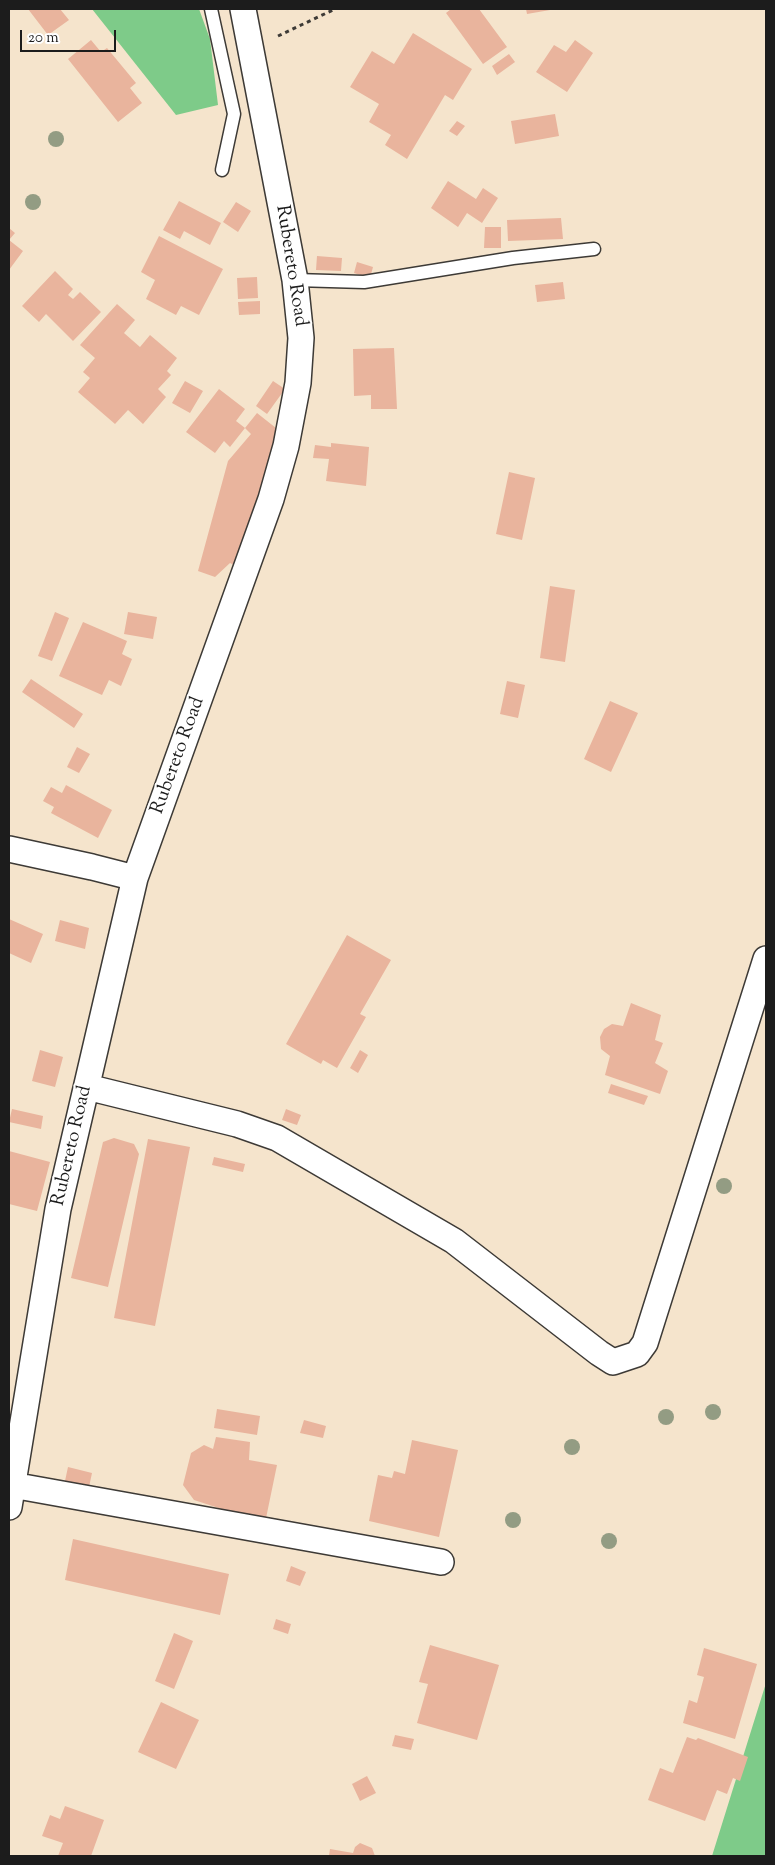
<!DOCTYPE html>
<style>
body{margin:0}
#map{position:relative;width:775px;height:1865px;overflow:hidden;background:#f5e4cc;font-family:"Sorts Mill Goudy",serif}
canvas{display:block}
.frame{position:absolute;inset:0;border:10px solid #1c1c1c;pointer-events:none}
.scale{position:absolute;left:20px;top:30px;width:96px;height:22px;box-sizing:border-box;border:2px solid #1c1c1c;border-top:0;padding-left:6px;font-size:15px;line-height:18px;white-space:nowrap;color:#1c1c1c;-webkit-text-stroke:4px #fff;paint-order:stroke}
</style>
<div id="map">
<canvas width="775" height="1865"></canvas>
<div class="frame"></div>
<div class="scale">20 m</div>
</div>
<script>
const c = document.querySelector('canvas').getContext('2d');
c.lineJoin = 'round';
function fillPath(path, color) { c.fillStyle = color; c.fill(path, 'evenodd'); }
const shape = rows => new Path2D(rows.map(r => 'M' + r).join(''));
function strokePath(path, color, width, dash) { c.strokeStyle = color; c.lineWidth = width; c.lineCap = dash ? 'butt' : 'round'; c.setLineDash(dash || []); c.stroke(path); }
function write(font, color, halo, rows, align = 'center') {
  c.font = font + ' "Sorts Mill Goudy",serif'; c.lineWidth = 4; c.setLineDash([]); c.textBaseline = 'middle'; c.strokeStyle = halo; c.fillStyle = color; for (const [text, x, y, turn = 0] of rows) {
    c.save(); c.translate(x, y); c.rotate((+turn || 0) * Math.PI / 180); c.textAlign = isNaN(turn) ? turn : align; if (halo) c.strokeText(text, 0, 0); c.fillText(text, 0, 0); c.restore();
  }
}
const green = shape([
 [92,9,199,9,210,39,218,105,176,115],
 [766,1683,766,1856,712,1856]
]);
const building = shape([
 [28,9,60,9,69,20,48,35],
 [451,9,479,9,507,47,483,64,446,13],
 [526,9,549,9,550,10,527,14],
 [413,33,472,69,453,100,445,95,407,159,385,145,391,135,369,122,379,104,350,87,372,51,394,64],
 [91,40,101,52,107,48,136,83,130,88,142,103,118,122,68,59],
 [575,40,593,53,567,92,536,72,554,45,566,52],
 [509,54,515,62,497,75,492,66],
 [555,114,559,136,515,144,511,121],
 [457,121,465,126,457,136,449,131],
 [448,181,476,199,483,188,498,198,482,223,467,213,458,227,431,208],
 [179,201,221,223,210,245,184,231,180,239,163,230],
 [236,202,251,211,238,232,223,222],
 [561,218,563,239,508,241,507,220],
 [485,227,501,227,501,248,484,248],
 [9,228,15,233,9,240,23,251,9,270],
 [159,236,223,269,199,315,181,306,176,315,146,299,155,280,141,272],
 [317,256,342,258,341,271,316,270],
 [357,262,373,267,370,278,354,273],
 [55,271,73,289,68,295,73,299,80,292,101,312,73,341,46,314,39,322,22,306],
 [257,277,258,298,238,299,237,278],
 [563,282,565,299,537,302,535,285],
 [260,301,260,314,239,315,238,302],
 [117,304,135,320,124,333,140,347,150,335,177,358,167,371,171,375,158,389,166,397,143,424,128,410,115,424,78,392,90,378,83,372,95,358,80,345],
 [394,348,397,409,371,409,371,395,354,396,353,349],
 [185,381,203,391,190,413,172,403],
 [273,381,285,389,267,414,256,406],
 [219,389,245,409,236,421,245,428,230,447,224,441,215,453,186,432],
 [257,413,281,432,240,568,230,563,215,577,198,571,228,461,251,434,245,428],
 [331,443,369,447,366,486,326,481,329,459,313,458,315,445,331,447],
 [509,472,535,478,522,540,496,534],
 [550,586,575,590,565,662,540,658],
 [55,612,69,618,52,661,38,656],
 [128,612,157,617,153,639,124,634],
 [83,622,127,641,122,654,132,659,121,686,109,680,102,695,59,676],
 [31,679,83,714,74,728,22,692],
 [507,681,525,685,518,718,500,714],
 [610,701,638,713,611,772,584,759],
 [77,747,90,754,79,773,67,767],
 [66,785,112,810,98,838,51,813,54,807,43,801,51,787,62,793],
 [9,919,43,934,31,963,9,953],
 [60,920,89,928,85,949,55,941],
 [347,935,391,960,360,1014,366,1017,337,1068,323,1060,321,1064,286,1044],
 [631,1003,661,1015,655,1040,663,1043,655,1063,668,1071,660,1094,605,1075,610,1056,601,1049,600,1037,604,1029,612,1024,623,1026],
 [40,1050,63,1057,55,1087,32,1081],
 [360,1050,368,1055,358,1073,350,1068],
 [611,1084,648,1096,644,1105,608,1093],
 [12,1109,43,1116,41,1129,9,1122],
 [286,1109,301,1115,297,1125,282,1120],
 [114,1138,134,1144,139,1154,108,1287,71,1278,103,1142],
 [148,1139,190,1147,155,1326,114,1318],
 [9,1151,50,1162,37,1211,9,1204],
 [214,1157,245,1164,243,1172,212,1165],
 [217,1409,260,1416,257,1435,214,1428],
 [304,1420,326,1426,323,1438,300,1433],
 [216,1437,250,1442,249,1460,277,1465,265,1523,194,1500,183,1485,191,1453,204,1445,213,1449],
 [412,1440,458,1450,439,1537,369,1521,378,1475,392,1478,394,1471,405,1474],
 [68,1467,92,1473,89,1487,65,1481],
 [73,1539,229,1574,220,1615,65,1580],
 [291,1566,306,1572,300,1586,286,1581],
 [276,1619,291,1624,288,1634,273,1629],
 [174,1633,193,1641,174,1689,155,1681],
 [430,1645,499,1665,477,1740,417,1723,428,1684,419,1682],
 [704,1648,757,1664,735,1739,683,1723,689,1700,697,1703,704,1677,697,1675],
 [161,1702,199,1720,176,1769,138,1752],
 [395,1735,414,1739,411,1750,392,1746],
 [687,1737,696,1740,698,1738,748,1757,740,1781,733,1778,727,1794,717,1790,705,1821,648,1800,660,1768,673,1773],
 [367,1776,376,1793,360,1801,352,1784],
 [65,1806,104,1820,91,1856,58,1856,63,1843,42,1836,50,1815,60,1819],
 [360,1843,372,1848,375,1856,329,1856,330,1849,353,1853,355,1847]
]);
const path = shape([
 [278,36,335,9]
]);
const service = shape([
 [211,9,234,114,222,170],
 [295,280,364,282,513,258,594,249]
]);
const minor = shape([
 [9,849,92,867,135,878],
 [87,1087,237,1124,277,1138,454,1241,599,1353,613,1362,637,1354,645,1343,766,959],
 [12,1485,441,1562],
 [9,1507,58,1209,135,878,271,499,286,446,298,383,301,338,295,280,243,9]
]);
const trees = [
 [56,139],
 [33,202],
 [724,1186],
 [713,1412],
 [666,1417],
 [572,1447],
 [513,1520],
 [609,1541]
];
const streetNames = [
 ["Rubereto Road",290,266,81],
 ["Rubereto Road",179,756,-70],
 ["Rubereto Road",73,1146,-77]
];
fillPath(green, '#7ecb89');
fillPath(building, '#e9b49d');
strokePath(service, '#3d3a36', 15);
strokePath(minor, '#3d3a36', 28);
strokePath(path, '#3d3a36', 3, [4, 4]);
strokePath(service, '#fff', 12);
strokePath(minor, '#fff', 25);
c.fillStyle = '#939c83';
for (const [x, y] of trees) { c.beginPath(); c.arc(x, y, 8, 0, 2 * Math.PI); c.fill(); }
write('19px', '#1c1c1c', '#fff', streetNames);
</script>
